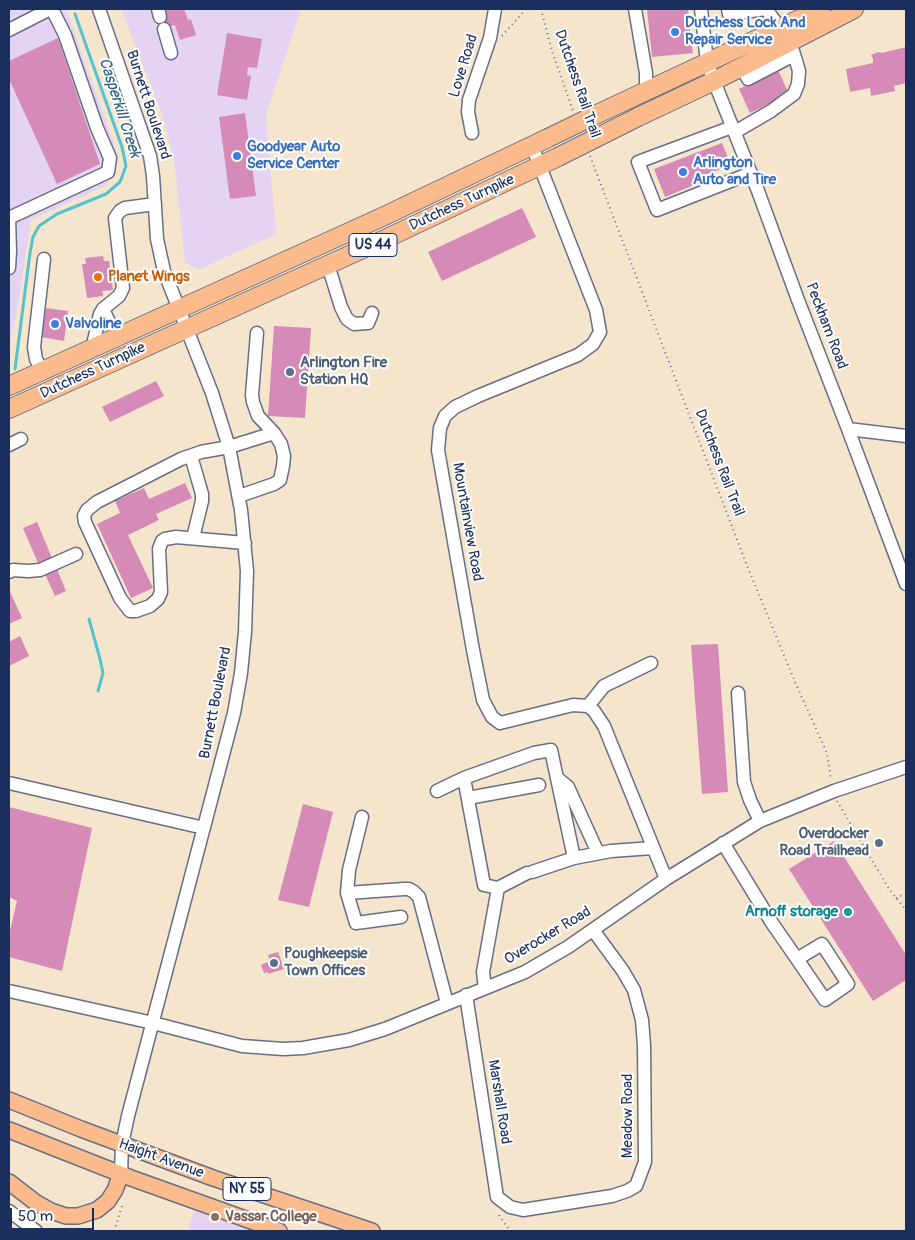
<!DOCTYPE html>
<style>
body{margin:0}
#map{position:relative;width:915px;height:1240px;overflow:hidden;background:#f5e5cd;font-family:Pangolin,sans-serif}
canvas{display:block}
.frame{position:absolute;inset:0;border:10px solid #1b2f5e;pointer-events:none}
.scale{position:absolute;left:10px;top:1208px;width:84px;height:22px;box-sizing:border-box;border:2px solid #1b2f5e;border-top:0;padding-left:6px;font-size:15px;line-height:18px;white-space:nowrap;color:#1b2f5e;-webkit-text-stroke:4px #fff;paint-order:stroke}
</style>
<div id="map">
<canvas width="915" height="1240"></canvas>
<div class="frame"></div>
<div class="scale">50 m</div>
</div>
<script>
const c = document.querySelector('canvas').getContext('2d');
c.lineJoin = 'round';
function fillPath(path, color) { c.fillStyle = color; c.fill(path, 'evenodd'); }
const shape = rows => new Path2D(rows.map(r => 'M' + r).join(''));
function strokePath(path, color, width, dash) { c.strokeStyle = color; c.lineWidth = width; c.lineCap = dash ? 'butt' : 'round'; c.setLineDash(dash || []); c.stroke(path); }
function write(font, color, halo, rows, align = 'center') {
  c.font = font + ' Pangolin,sans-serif'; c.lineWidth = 4; c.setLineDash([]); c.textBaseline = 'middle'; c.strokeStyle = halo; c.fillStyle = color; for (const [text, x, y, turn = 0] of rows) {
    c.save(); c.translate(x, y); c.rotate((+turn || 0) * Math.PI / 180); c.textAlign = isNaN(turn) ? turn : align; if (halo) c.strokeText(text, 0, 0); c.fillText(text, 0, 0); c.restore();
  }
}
const built = shape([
 [9,9,66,9,118,155,115,175,105,186,31,220,15,323,9,345],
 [121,9,301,9,266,115,276,234,198,270,185,262,174,160,162,113],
 [198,1203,277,1231,187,1231]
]);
const stream = shape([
 [15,369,30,253,33,237,39,226,57,214,106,194,120,182,126,166,122,147,75,14],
 [89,619,100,659,103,673,98,691]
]);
const building = shape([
 [159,9,184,9,188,20,191,19,196,35,180,40,175,25,162,29,158,18],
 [647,9,688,9,693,53,652,57],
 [227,33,262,39,257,68,248,67,247,75,251,76,247,100,217,95],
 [58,38,100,164,57,184,9,79,9,61],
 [906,47,906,83,894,86,895,91,871,96,870,88,850,92,846,69,873,63,873,59,871,55,878,52,882,53],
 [778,70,789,94,750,113,739,89],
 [245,113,256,196,230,199,219,117],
 [722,143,731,165,702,176,704,181,665,197,654,169],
 [522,208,536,237,442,281,428,252],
 [103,256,104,261,109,261,113,290,102,291,103,296,87,298,82,264,86,264,85,258],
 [46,308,68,311,64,341,41,337],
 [274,326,311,328,305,418,268,416],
 [156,381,164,396,110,422,102,407],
 [185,483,192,498,156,514,159,520,128,535,153,588,131,598,97,524,120,513,115,501,144,488,149,499],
 [37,522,52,558,38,563,23,528],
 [57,569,66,591,55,596,45,574],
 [9,589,22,618,9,624],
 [20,636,29,656,9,666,9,642],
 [718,644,728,792,702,794,691,645],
 [303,804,333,812,309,907,278,900],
 [9,807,92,828,62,971,9,957,9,935,17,901,9,897],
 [834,841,906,955,906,980,873,1001,789,869],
 [278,952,284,969,268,974,268,972,264,973,261,965,270,961,268,955]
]);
const path = shape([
 [541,9,552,51,573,111],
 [502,36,526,9],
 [590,156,746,563,795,682,827,753,831,780],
 [837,801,889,889,906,910],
 [896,898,906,893],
 [499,1215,510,1231],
 [114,1231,123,1203]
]);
const minor = shape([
 [99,9,150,156,153,176,157,239,164,271,212,393,229,447,241,510,247,571,245,632,241,673,234,713,128,1116,122,1144,121,1174],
 [158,9,160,17],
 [635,9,646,73,646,91],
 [701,9,707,62,714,81,758,191,798,300,848,429,906,584],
 [728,9,729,14,766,9,780,28],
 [164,29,171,53],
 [9,30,50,9],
 [742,67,748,79,794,55],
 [732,127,638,162,657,210,751,173],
 [735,132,771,111,794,94,798,84,799,71,793,51,788,43],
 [472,133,468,112,469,100,490,38,495,9],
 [532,146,596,310,600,332,593,344,578,355,478,396,455,407,445,416,440,428,438,450,473,650,483,700,492,717,500,723,573,705,588,706,594,711,604,726,666,879],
 [9,218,108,172,110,158,97,128,65,35,52,9],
 [9,218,10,251,9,268],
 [328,265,341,307,347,319,354,324,368,323,372,313],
 [103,309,109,322,124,334],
 [92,349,100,314,103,309,119,296,123,288,115,218,120,211,125,208,155,204],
 [42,371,36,359,34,347,44,259],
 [848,429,906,436],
 [9,445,21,439],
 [191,456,202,494,202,501,193,538],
 [239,496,274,484,280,480,283,466,284,456,281,444,274,433,258,416,253,402,252,395,257,333],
 [245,543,176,537,165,539,162,541,159,549,161,592,158,599,150,606,136,611,130,611,120,598,85,522,84,516,87,510,97,502,181,459,201,452,229,447,274,433],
 [9,572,13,570,28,571,40,570,76,554],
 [738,693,744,782,750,800,760,821],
 [588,706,604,686,651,663],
 [557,778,568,787,598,853],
 [9,783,204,828],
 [437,791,464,778],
 [468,798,539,785],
 [362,817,349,870,347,893,404,889,409,889,414,892,419,897,447,1003],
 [723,843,772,923,797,959,825,1000,848,984,822,944,797,959],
 [532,872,574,858],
 [498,888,527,873],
 [347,893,356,923,401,917],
 [485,988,483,972,498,888,484,885,464,778,534,753,551,750,574,858,611,851,653,848],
 [9,991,153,1023,242,1046,283,1049,303,1048,349,1040,385,1029,525,972,568,947,666,879,760,821,834,791,906,767],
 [466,995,497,1197,510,1207,523,1210,612,1196,627,1191,636,1186,645,1162,644,1045,642,1020,634,990,623,971,593,930],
 [9,1211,36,1231]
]);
const major = shape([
 [9,1100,81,1129,213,1178,372,1231],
 [9,1130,131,1178,279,1231],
 [9,1182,35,1202,51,1211,66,1216,78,1216,97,1210,108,1201,115,1190,121,1174]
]);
const highway = shape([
 [593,116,821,9],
 [638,117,714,81,854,9],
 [9,386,380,218,548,138],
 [9,409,385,239,558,157]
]);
const highwayBridge = shape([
 [548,138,593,116],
 [558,157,638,117]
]);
const markers = [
 [675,32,5,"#3f7fe0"],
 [237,156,5,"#3f7fe0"],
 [683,172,5,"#3f7fe0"],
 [98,277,5,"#e8710a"],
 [55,324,5,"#3f7fe0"],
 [290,372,5,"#5c6f8a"],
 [879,843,5,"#5c6f8a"],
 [848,912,5,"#0f9aa8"],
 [274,963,5,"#5c6f8a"],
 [215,1217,5,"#8d6e63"]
];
const shields = [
 [373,245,48],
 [247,1189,48]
];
const shieldNames = [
 ["US 44",373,245],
 ["NY 55",247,1189]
];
const shopNames = [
 ["Dutchess Lock And",685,23],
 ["Repair Service",685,40],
 ["Goodyear Auto",247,147],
 ["Service Center",247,164],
 ["Arlington",693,163],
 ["Auto and Tire",693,180],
 ["Valvoline",65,324]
];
const streetNames = [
 ["Love Road",464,66,-73],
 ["Dutchess Rail Trail",577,84,71],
 ["Burnett Boulevard",148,105,72],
 ["Dutchess Turnpike",462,203,-25],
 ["Peckham Road",826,326,69],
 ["Dutchess Turnpike",93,371,-25],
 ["Dutchess Rail Trail",719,463,69],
 ["Mountainview Road",467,522,80],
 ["Burnett Boulevard",216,703,-79],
 ["Overocker Road",548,936,-31],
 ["Marshall Road",499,1102,81],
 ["Meadow Road",628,1116,-90],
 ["Haight Avenue",161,1159,20]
];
const foodNames = [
 ["Planet Wings",108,277]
];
const serviceNames = [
 ["Arlington Fire",300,363],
 ["Station HQ",300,380],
 ["Overdocker",869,834,"right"],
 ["Road Trailhead",869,851,"right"],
 ["Poughkeepsie",284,954],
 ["Town Offices",284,971]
];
const cultureNames = [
 ["Arnoff storage",838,912]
];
const educationNames = [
 ["Vassar College",225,1217]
];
const waterNames = [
 ["Casperkill Creek",119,108,72]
];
fillPath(built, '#e4d3f2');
strokePath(stream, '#55c2cd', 3);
fillPath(building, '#d68ab7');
strokePath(minor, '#676f85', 15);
strokePath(major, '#676f85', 18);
strokePath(highway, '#676f85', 20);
strokePath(path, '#676f85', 2, [1, 4]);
strokePath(minor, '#fff', 12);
strokePath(major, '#fbbb8d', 15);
strokePath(highway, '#fbbb8d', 18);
strokePath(highwayBridge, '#676f85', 20, []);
strokePath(highwayBridge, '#fbbb8d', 18);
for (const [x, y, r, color] of markers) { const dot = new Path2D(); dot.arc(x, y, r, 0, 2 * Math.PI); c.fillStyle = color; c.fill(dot); strokePath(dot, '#fff', 2); }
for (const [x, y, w] of shields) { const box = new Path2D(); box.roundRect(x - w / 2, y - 11.5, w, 23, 4); c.fillStyle = '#fff'; c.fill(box); strokePath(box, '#1b2f5e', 1); }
write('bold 14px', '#1b2f5e', null, shieldNames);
write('bold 15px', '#366cbe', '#fff', shopNames, 'left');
write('15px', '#1b2f5e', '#fff', streetNames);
write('bold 15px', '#c56008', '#fff', foodNames, 'left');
write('bold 15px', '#4e5e75', '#fff', serviceNames, 'left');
write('bold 15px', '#0d838f', '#fff', cultureNames, 'right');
write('bold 15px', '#785e54', '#fff', educationNames, 'left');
write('italic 16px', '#2f6285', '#fff', waterNames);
</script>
